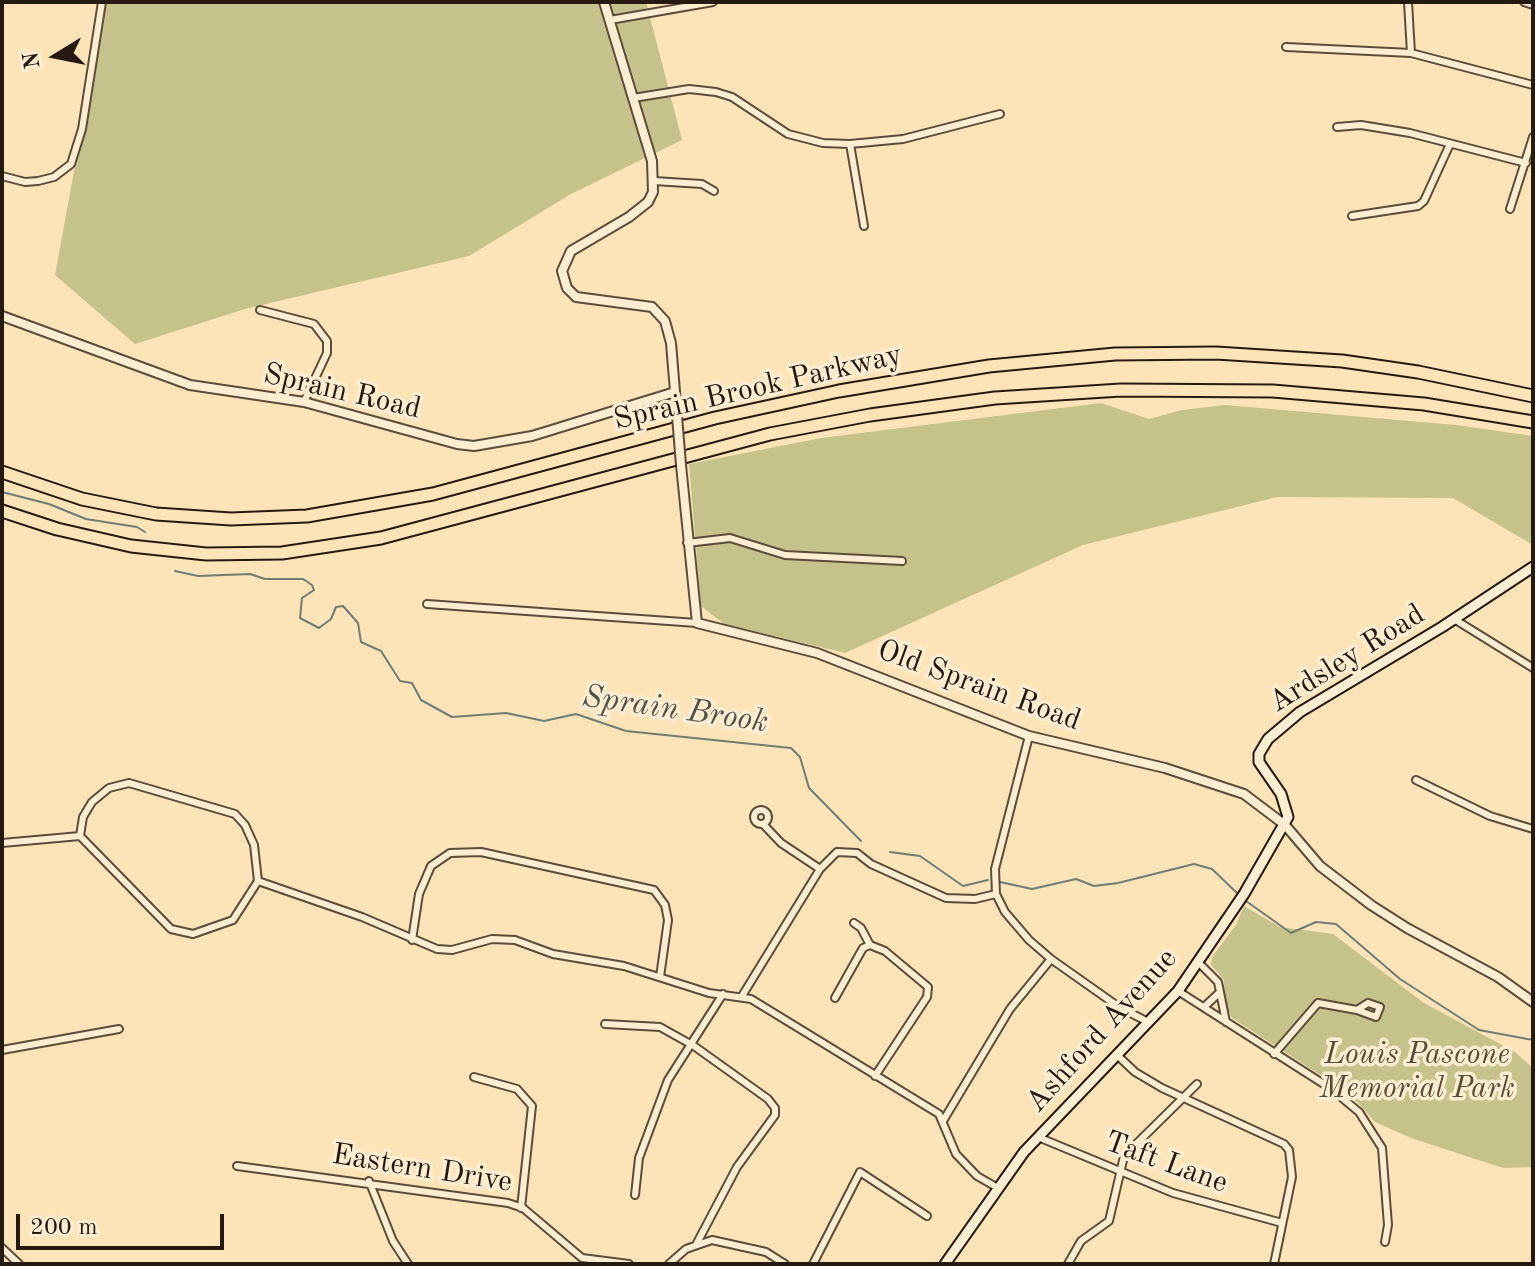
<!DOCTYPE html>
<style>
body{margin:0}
#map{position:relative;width:1535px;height:1266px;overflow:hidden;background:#fde3b8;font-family:"Old Standard TT",serif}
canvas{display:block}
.frame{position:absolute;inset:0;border:4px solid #261a10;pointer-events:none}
.north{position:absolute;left:16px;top:16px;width:80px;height:80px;-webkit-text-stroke:6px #feedd1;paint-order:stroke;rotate:260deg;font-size:22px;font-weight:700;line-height:32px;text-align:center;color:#261a10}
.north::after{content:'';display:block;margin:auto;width:28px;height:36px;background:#261a10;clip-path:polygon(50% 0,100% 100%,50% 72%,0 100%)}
.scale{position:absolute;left:16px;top:1214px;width:208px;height:36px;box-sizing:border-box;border:4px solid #261a10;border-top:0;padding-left:10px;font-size:24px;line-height:28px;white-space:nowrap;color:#261a10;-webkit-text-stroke:6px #feedd1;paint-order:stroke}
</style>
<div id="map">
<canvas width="1535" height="1266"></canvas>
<div class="frame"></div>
<div class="north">N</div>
<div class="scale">200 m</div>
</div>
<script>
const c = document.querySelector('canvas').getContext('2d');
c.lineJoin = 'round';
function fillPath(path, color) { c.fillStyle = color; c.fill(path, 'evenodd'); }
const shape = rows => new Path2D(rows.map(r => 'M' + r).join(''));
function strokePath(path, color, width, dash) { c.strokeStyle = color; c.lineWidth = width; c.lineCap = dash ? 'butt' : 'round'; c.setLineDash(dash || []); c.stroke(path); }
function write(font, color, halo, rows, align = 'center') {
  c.font = font + ' "Old Standard TT",serif'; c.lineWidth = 7; c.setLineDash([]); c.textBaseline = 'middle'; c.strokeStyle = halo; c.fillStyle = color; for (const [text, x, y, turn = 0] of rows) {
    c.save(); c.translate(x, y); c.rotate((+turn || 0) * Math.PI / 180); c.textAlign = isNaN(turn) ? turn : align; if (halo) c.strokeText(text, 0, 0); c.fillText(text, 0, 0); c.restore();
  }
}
const green = shape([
 [105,2,646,2,682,140,571,194,469,256,245,309,135,344,55,275],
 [1101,403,1149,419,1182,410,1225,405,1456,425,1533,436,1533,545,1453,498,1277,497,1083,545,845,653,724,624,701,606,689,464,821,438],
 [1244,906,1280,927,1333,934,1424,1003,1515,1052,1533,1068,1533,1167,1503,1168,1411,1138,1375,1122,1350,1094,1232,1018,1225,1004,1224,980,1211,965,1212,957,1236,925]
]);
const stream = shape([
 [2,492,49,504,86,519,137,527,145,532],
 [175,571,198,576,250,574,265,579,303,579,312,585,314,590,302,598,300,618,319,628,331,619,336,607,343,606,358,623,361,642,381,651,400,681,412,683,421,700,452,717,506,713,544,721,576,714,626,731,791,748,800,757,809,788,861,841],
 [890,852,920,856,963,886,988,880],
 [1000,882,1032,889,1076,879,1094,886,1118,883,1194,864,1212,869,1238,894],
 [1246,901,1291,933,1316,922,1336,924,1400,979,1479,1030,1533,1040]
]);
const minor = shape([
 [1408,2,1411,53],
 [1524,2,1533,5],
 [610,20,713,2],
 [1286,47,1411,53,1533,85],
 [633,98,689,89,716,92,732,97,788,134,823,143,850,144,903,139,1000,114],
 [1337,127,1361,125,1410,133,1526,163],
 [850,144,864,226],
 [2,176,25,182,38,181,54,177,71,164,82,129,102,2],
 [654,181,702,184,714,191],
 [1510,209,1533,137],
 [1352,216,1418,206,1424,201,1450,144],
 [260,310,314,324,327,341,327,353,304,402],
 [687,543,730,538,785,555,902,561],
 [427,604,697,623],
 [1454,619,1533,668],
 [1029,736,995,869,996,894,1005,912,1029,940,1051,959,1119,1007,1148,1022],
 [1416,780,1490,816,1533,829],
 [129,783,235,814,245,825,254,845,258,881,233,920,193,934,171,929,80,836,83,817,92,802,109,788,129,783],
 '754 817a7 7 0 1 1 14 0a7 7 0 1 1-14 0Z',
 [763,824,781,843,820,869],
 [2,843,80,836],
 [258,881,362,917,437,949,452,950,492,939,515,940,553,954,624,966,709,993,751,999,939,1114,956,1154,977,1176,998,1188],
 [854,923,861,928,870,945],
 [412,940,419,894,431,866,450,853,481,852,654,890,665,905,668,920,660,977],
 [870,945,885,951,928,987,927,997,875,1076],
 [1198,962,1218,982,1226,1022],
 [1178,991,1330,1088,1359,1112,1382,1148,1388,1225,1385,1242],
 [742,996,820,869,837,852,857,853,871,864,946,898,975,899,996,894],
 [835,998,863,948,870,945],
 [1368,1003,1380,1007,1376,1017,1357,1010,1368,1003],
 [1204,1007,1219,993],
 [605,1024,660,1027,694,1046,768,1099,775,1108,775,1115,737,1167,697,1243],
 [2,1050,119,1029],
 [1274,1054,1318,1003,1357,1010],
 [1117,1055,1135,1072,1162,1088,1284,1144,1289,1150,1292,1177,1274,1264],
 [474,1077,517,1089,532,1106,521,1208],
 [943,1121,1010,1009,1051,959],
 [1038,1137,1173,1193,1282,1223],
 [237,1166,508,1203,523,1208,582,1258,629,1264],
 [369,1181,393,1241,408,1264],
 [635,1195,639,1158,668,1080,723,994],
 [2,1248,19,1264],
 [669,1264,686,1249,712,1240,766,1252,785,1264],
 [813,1264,860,1172,927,1216],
 [1068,1264,1081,1241,1109,1221,1124,1156,1197,1084]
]);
const tertiary = shape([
 [604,2,652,161,653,192,648,202,629,217,571,251,562,271,567,288,576,297,652,307,665,321,671,343,677,416],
 [2,316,190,385,304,402,457,444,474,446,532,436,675,392],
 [681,465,697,623,817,653,1029,736,1165,768,1244,794,1285,825,1320,866,1371,905,1407,928,1498,977,1533,1002]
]);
const secondary = shape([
 [945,1264,1024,1152,1178,991,1244,894,1288,817,1281,794,1259,762,1259,754,1268,739,1300,712,1442,627,1533,567]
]);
const motorway = shape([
 [2,472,82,499,156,514,231,519,307,516,433,494,715,418,839,391,989,366,1115,354,1216,353,1342,361,1418,372,1533,396],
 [2,511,57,529,131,546,206,554,282,553,381,538,770,434,870,415,995,398,1121,390,1273,391,1424,404,1533,422]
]);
const tertiaryBridge = shape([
 [677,416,681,465]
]);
const streetNames = [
 ["Sprain Brook Parkway",758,388,-13],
 ["Sprain Road",342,392,13],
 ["Ardsley Road",1347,659,-32],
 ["Old Sprain Road",979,686,20],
 ["Ashford Avenue",1102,1031,-48],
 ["Taft Lane",1166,1163,20],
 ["Eastern Drive",422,1169,9]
];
const parkNames = [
 ["Louis Pascone",1417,1055],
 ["Memorial Park",1417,1089]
];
const waterNames = [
 ["Sprain Brook",675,710,8]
];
fillPath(green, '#c5c28b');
strokePath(stream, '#707c74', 2);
strokePath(minor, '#5c4c3a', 10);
strokePath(tertiary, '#5c4c3a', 12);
strokePath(secondary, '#261a10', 13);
strokePath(motorway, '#261a10', 15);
strokePath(minor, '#feedd1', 6);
strokePath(tertiary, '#feedd1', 8);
strokePath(secondary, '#feedd1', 9);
strokePath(motorway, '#fde3b8', 11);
strokePath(tertiaryBridge, '#5c4c3a', 12, []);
strokePath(tertiaryBridge, '#feedd1', 8);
write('30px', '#261a10', '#feedd1', streetNames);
write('italic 30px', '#564c35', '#feedd1', parkNames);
write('italic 32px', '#51534a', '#feedd1', waterNames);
</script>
